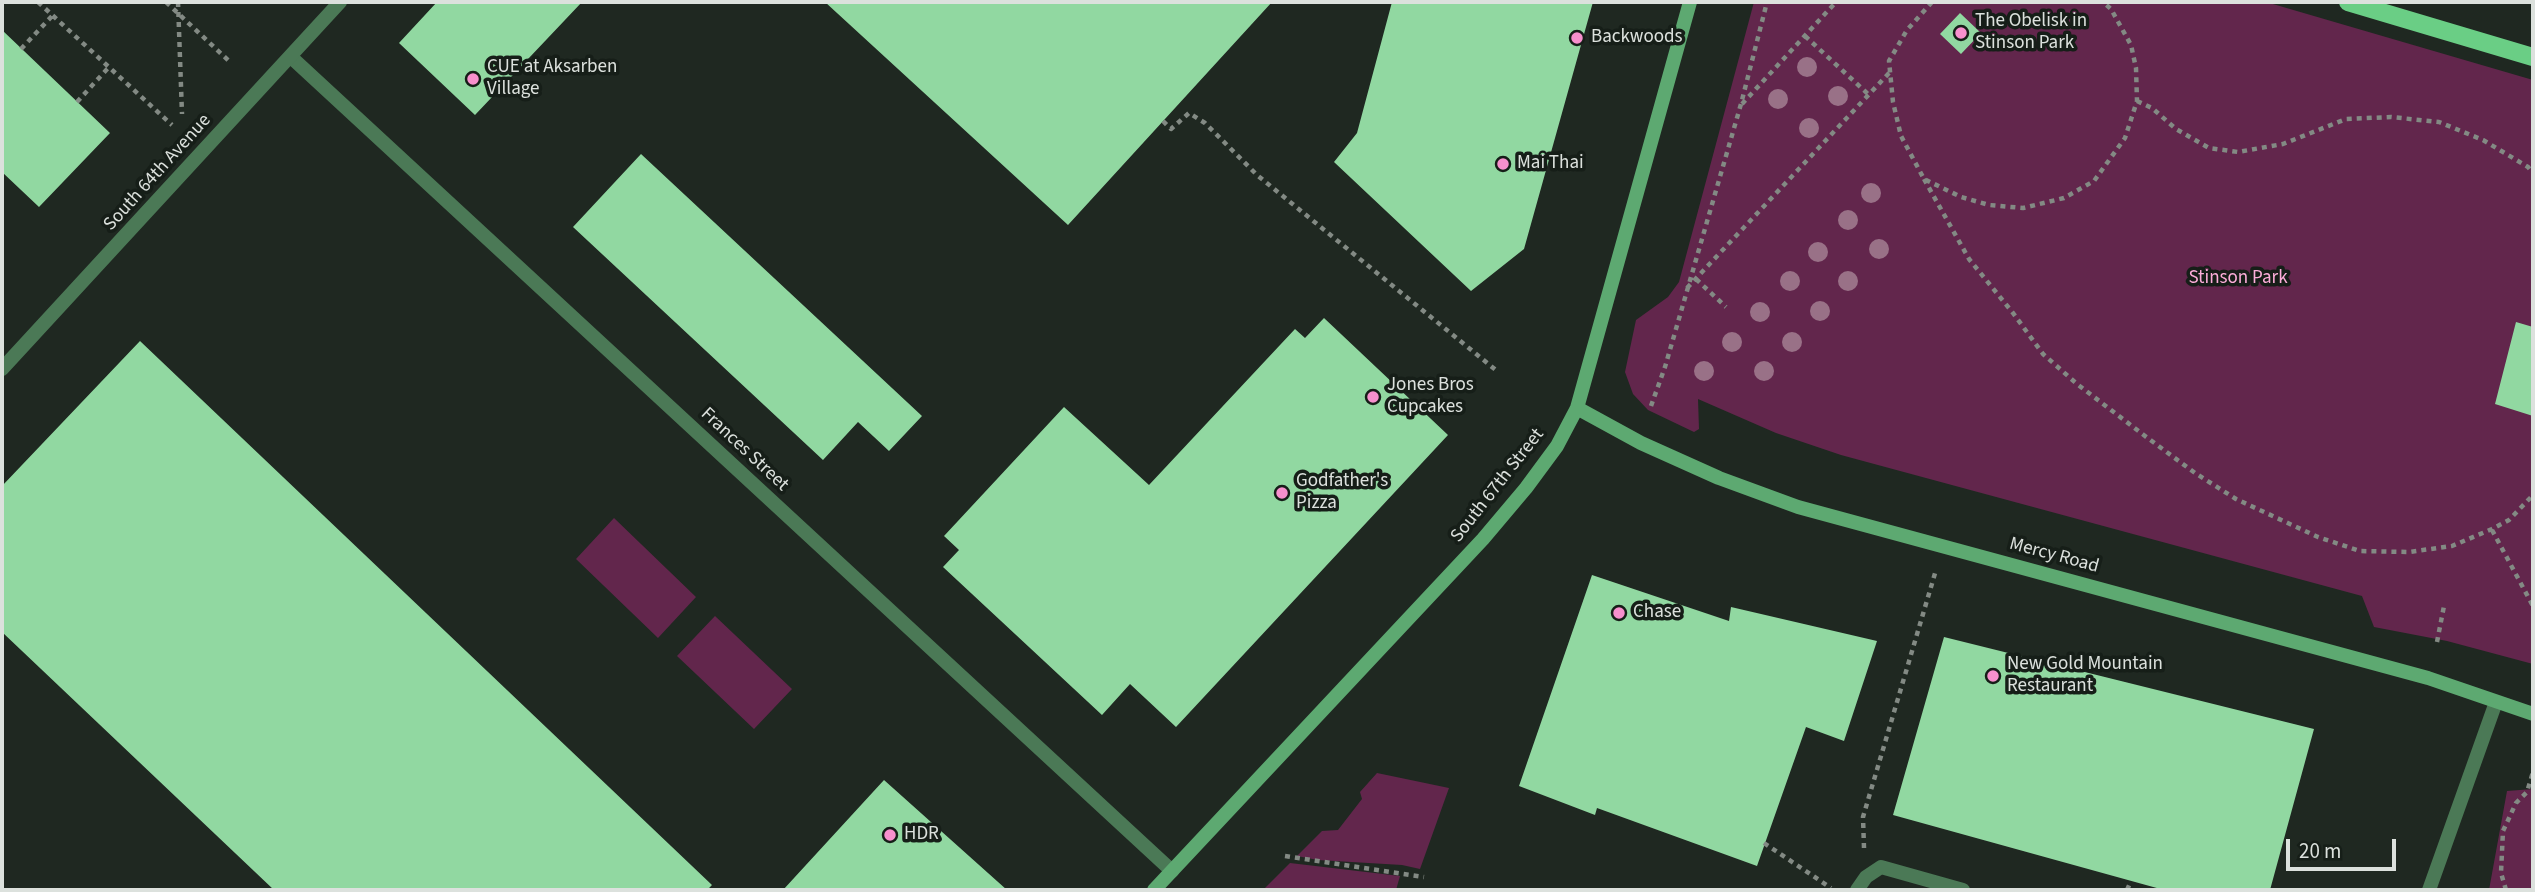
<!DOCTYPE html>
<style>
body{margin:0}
#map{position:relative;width:2535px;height:892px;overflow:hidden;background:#1f2821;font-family:"Source Sans 3",sans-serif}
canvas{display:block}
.frame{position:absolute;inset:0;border:4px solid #dce1dd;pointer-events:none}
.scale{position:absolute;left:2286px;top:839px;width:110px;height:32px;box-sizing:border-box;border:4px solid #dce1dd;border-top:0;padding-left:9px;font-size:21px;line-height:24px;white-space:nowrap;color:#dce1dd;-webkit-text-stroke:5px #161e18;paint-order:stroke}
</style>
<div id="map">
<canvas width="2535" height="892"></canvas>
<div class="frame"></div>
<div class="scale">20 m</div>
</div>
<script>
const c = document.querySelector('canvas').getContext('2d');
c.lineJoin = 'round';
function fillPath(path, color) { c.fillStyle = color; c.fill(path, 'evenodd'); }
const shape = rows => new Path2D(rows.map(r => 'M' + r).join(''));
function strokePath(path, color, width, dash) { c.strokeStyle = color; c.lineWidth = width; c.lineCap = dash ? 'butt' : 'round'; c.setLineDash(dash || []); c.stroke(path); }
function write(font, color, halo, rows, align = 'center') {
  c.font = font + ' "Source Sans 3",sans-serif'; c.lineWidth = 7; c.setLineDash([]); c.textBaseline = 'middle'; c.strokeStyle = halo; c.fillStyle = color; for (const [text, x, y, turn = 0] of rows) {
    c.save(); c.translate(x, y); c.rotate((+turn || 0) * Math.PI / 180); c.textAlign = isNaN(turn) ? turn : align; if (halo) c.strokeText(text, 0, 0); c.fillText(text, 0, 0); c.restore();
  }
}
const green = shape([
 [1754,2,2266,2,2533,80,2533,664,2447,641,2374,627,2362,596,1841,455,1776,433,1698,399,1699,429,1694,432,1648,410,1633,394,1625,372,1636,320,1668,297,1679,282],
 [614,518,696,597,658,638,576,559],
 [715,616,792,689,754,729,677,656],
 [1377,773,1449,788,1420,869,1402,865,1318,860,1297,856,1322,831,1338,830,1362,799,1360,792],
 [2533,789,2533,890,2489,890,2507,791],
 [1290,863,1400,876,1396,890,1263,890]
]);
const building = shape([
 [437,2,582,2,475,115,399,43],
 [825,2,1272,2,1068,225],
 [1392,2,1593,2,1524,249,1471,291,1334,162,1357,133],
 [1960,13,1981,33,1961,54,1940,34],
 [2,30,110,133,39,207,2,172],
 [641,154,922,416,889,451,858,422,823,460,573,227],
 [1324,318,1448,435,1176,727,1130,684,1102,715,943,567,959,550,944,536,1064,407,1149,485,1295,329,1305,338],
 [2516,322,2533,327,2533,416,2495,404],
 [140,341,712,885,707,890,274,890,2,632,2,486],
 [1592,575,1729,621,1731,607,1877,641,1844,741,1806,727,1757,866,1597,808,1595,815,1519,786],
 [1944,637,2314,729,2270,890,2164,890,1893,815],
 [884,780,1007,890,783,890]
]);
const path = shape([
 [38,2,172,125],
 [166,2,230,62],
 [178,2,182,114],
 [1932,2,1907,30,1889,61,1893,102,1901,136,1924,179,1961,197,1989,205,2023,208,2064,198,2094,181,2125,138,2137,101,2136,68,2131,45,2111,9,2103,2],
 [1805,36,1868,94],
 [21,49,53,15],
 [2137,101,2152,108,2176,129,2209,148,2238,152,2283,144,2346,119,2391,117,2439,122,2483,140,2528,167,2533,173],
 [77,102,109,67],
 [1742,104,1836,2],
 [1163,121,1171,129,1189,113,1205,123,1257,175,1497,371],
 [1924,179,1969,259,2013,313,2043,354,2077,384,2145,436,2195,473,2236,499,2318,537,2360,551,2409,552,2452,546,2492,529,2509,520,2533,495],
 [1696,279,1726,307],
 [1687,288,1890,72],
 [1651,406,1665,367,1741,104,1767,2],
 [2492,530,2533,606],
 [2437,642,2444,606],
 [1764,843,1831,888],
 [1864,848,1863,817,1936,570],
 [1285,856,1424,877],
 [2127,890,2131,881],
 [2506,890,2501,873,2503,831,2516,803,2527,792,2533,772]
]);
const service = shape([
 [291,57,1172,871],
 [1857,890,1866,877,1881,867,1963,890]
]);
const minor = shape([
 [2,369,340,2],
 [2429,890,2496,702]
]);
const secondary = shape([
 [1577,408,1641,443,1719,478,1798,507,2428,678,2533,714],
 [1154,890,1483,539,1526,488,1557,446,1577,408,1690,2]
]);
const primary = shape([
 [2348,2,2533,57]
]);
const trees = [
 [1807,67],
 [1838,96],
 [1778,99],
 [1809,128],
 [1871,193],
 [1848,220],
 [1879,249],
 [1818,252],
 [1790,281],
 [1848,281],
 [1820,311],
 [1760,312],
 [1732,342],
 [1792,342],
 [1704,371],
 [1764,371]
];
const markers = [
 [1961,33,7,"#f790cd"],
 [1577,38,7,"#f790cd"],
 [473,79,7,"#f790cd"],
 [1503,164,7,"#f790cd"],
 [1373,397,7,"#f790cd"],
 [1282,493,7,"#f790cd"],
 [1619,613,7,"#f790cd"],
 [1993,676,7,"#f790cd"],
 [890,835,7,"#f790cd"]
];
const poiNames = [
 ["The Obelisk in",1975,22],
 ["Stinson Park",1975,44],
 ["Backwoods",1591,38],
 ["CUE at Aksarben",487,68],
 ["Village",487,90],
 ["Mai Thai",1517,164],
 ["Jones Bros",1387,386],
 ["Cupcakes",1387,408],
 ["Godfather's",1296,482],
 ["Pizza",1296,504],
 ["Chase",1633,613],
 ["New Gold Mountain",2007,665],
 ["Restaurant",2007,687],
 ["HDR",904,835]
];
const streetNames = [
 ["South 64th Avenue",158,173,-48],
 ["Frances Street",744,450,43],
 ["South 67th Street",1498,486,-52],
 ["Mercy Road",2054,556,15]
];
const parkNames = [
 ["Stinson Park",2238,279]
];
fillPath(green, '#62264c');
fillPath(building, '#91d8a1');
strokePath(path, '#838a84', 4.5, [5, 5]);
strokePath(service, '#4b7956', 14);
strokePath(minor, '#4b7956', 14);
strokePath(secondary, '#5da971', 14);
strokePath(primary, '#6ace85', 18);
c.fillStyle = '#997187';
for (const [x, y] of trees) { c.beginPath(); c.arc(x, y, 10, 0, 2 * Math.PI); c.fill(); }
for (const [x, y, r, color] of markers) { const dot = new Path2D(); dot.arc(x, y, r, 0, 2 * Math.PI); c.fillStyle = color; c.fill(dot); strokePath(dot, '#161e18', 2.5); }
write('19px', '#dce1dd', '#161e18', poiNames, 'left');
write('19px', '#dce1dd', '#161e18', streetNames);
write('19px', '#fdadda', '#161e18', parkNames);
</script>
